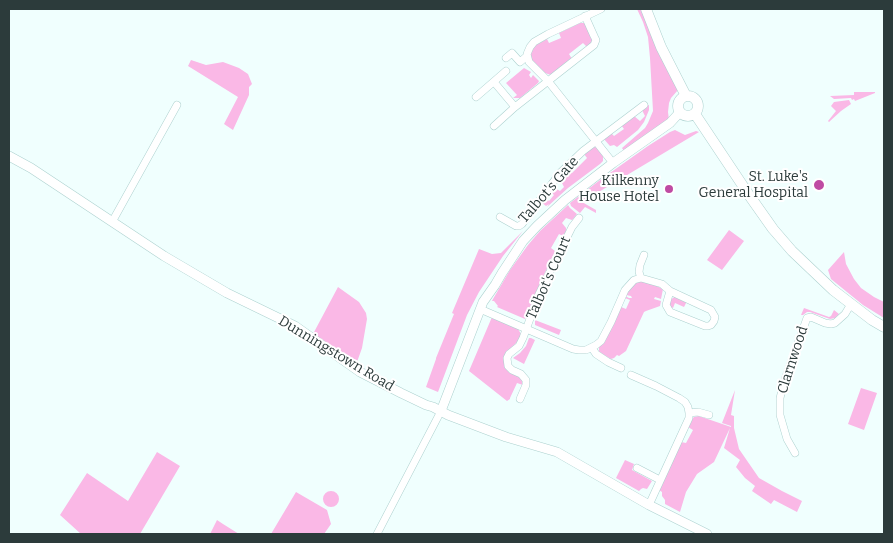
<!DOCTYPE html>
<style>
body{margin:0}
#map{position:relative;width:893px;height:543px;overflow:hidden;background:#f0fffe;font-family:Bitter,serif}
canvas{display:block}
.frame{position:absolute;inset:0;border:10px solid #2c3b3b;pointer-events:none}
</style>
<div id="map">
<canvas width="893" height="543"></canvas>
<div class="frame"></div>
</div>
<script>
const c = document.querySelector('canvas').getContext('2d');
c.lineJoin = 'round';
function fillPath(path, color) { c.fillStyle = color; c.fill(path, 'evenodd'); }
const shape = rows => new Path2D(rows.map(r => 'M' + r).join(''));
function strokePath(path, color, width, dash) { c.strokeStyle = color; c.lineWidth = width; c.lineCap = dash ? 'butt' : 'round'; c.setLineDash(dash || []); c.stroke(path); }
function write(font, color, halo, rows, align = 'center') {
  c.font = font + ' Bitter,serif'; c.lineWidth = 4; c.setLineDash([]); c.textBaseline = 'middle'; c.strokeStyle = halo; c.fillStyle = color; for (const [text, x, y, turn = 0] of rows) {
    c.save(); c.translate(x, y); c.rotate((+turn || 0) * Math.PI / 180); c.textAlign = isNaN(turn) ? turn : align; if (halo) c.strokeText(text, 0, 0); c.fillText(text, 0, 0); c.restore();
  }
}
const green = shape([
 [637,9,641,9,678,90,671,98,669,103,668,112,669,120,624,151,622,148,645,128,648,123,653,111,650,58,648,37,643,22],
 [580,23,584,23,586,25,592,39,592,42,587,47,583,43,569,54,572,59,551,75,545,73,531,60,530,53,533,48,536,45,547,39,549,43,561,38,559,33],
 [191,60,206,65,223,62,239,68,248,74,252,84,249,87,249,95,233,130,224,124,238,97,188,66],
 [524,68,531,72,529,75,531,78,533,75,539,81,538,83,520,98,513,98,517,95,506,83],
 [854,92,875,92,875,93,855,101,854,99,852,100,851,98,834,99,830,96,854,95],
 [849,100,851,104,841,111,829,122,828,121,836,111,831,106,834,102],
 [649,105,649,110,644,122,638,130,617,147,614,145,610,146,603,138,610,132,614,136,624,129,621,125,634,116,640,121,645,116,642,110,646,106],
 [675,130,685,135,696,131,699,132,582,202,596,210,596,213,585,207,580,213,571,206,570,203,600,180,648,146,670,132],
 [595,147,598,148,603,154,603,161,600,164,568,188,547,207,549,204,546,206,541,202,545,198,549,201,554,195,550,191,553,189,555,188,560,191,564,187,561,181,561,177,568,170,572,173,587,158,584,154,591,148],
 [568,205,570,208,577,214,574,218,572,220,566,218,562,223,566,228,566,231,563,236,559,234,551,248,555,251,537,290,525,319,497,307,498,306,494,301,492,301,493,299,510,270,528,245,540,231],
 [729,230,744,241,722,270,707,260],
 [523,231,503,256,479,292,467,315,438,392,426,387,436,359,436,358,454,314,452,313,479,249,492,254,501,253],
 [844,252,846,264,854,279,861,288,874,297,884,302,884,318,863,305,831,279,828,270],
 [641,280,648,282,663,289,661,299,655,297,654,299,661,301,660,306,646,311,644,312,626,351,619,356,617,355,614,358,611,359,609,358,599,352,599,347,621,307,626,309,630,300,625,298,625,296,629,298,632,298,631,296,626,295,635,283],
 [338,287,359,302,366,313,367,319,362,348,357,362,313,334],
 [676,296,687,301,684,307,675,303,673,308,670,307,670,300],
 [804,308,829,317,831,316,834,310,839,314,835,318,830,319,810,312,807,312,803,315,801,315],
 [492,317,518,329,521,334,519,340,504,356,504,363,505,368,523,379,523,385,517,383,510,398,510,399,507,401,469,371],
 [535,320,561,330,559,335,535,325],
 [529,338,531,338,535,340,524,364,513,358,520,353,526,346],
 [861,388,877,393,864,430,848,424],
 [735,390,731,415,734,416,734,428,739,449,759,478,782,491,802,501,797,512,774,500,771,504,752,491,755,486,745,478,736,467,740,460,724,448,730,428,714,462,697,474,686,492,680,512,665,504,665,500,662,496,662,492,659,490,681,442,686,443,693,430,688,427,692,419,694,417,699,416,731,427,731,426,722,423],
 [157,452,180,466,140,534,126,534,124,533,123,534,81,534,60,515,87,473,128,501],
 [625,460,634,464,632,470,652,481,647,489,643,488,641,489,639,491,616,478],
 '323 499a8 8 0 1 1 16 0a8 8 0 1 1-16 0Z',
 [296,492,327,510,331,524,324,534,271,534],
 [217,520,223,524,239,534,210,534]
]);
const minor = shape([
 [601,9,548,34,534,42,530,47,527,54,529,62,548,81,613,163],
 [506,58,512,53,520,62,527,56],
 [494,82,515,107],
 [476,97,506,71],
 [494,126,515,107,594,45,596,40,594,36,585,16],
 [500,217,516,226,519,226,522,224,560,173,583,151,644,105],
 [112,222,177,105],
 [641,278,639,272,640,265,644,255],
 [480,309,573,349,579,350,586,350,596,345,601,341,611,322,625,290,634,280,641,278,662,284,670,291,666,305,670,312,705,326,708,326,711,325,714,321,715,317,711,310,670,291],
 [592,348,596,354,608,362,621,368],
 [631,375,656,386,679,398,685,402,688,407,689,413,689,418,649,505],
 [520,399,526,385,526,380,521,374,512,370,508,366,507,358,509,354,519,346,523,338,539,294,572,227,579,218],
 [689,413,698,412,709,415],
 [795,453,787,439,780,415,780,398,784,382,807,318,811,317,825,323,831,324,835,323,845,314,851,304],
 [637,468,660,480],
 [377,534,441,411]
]);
const tertiary = shape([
 [9,156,31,168,164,256,227,293,295,326,360,372,401,393,426,405,433,407,448,415,506,437,557,452,649,505,707,534],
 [441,411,483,302,495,285,502,273,523,241,537,226,565,200,613,163,670,123,680,112]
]);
const secondary = shape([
 [646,9,661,47,686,96],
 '678 106a10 10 0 1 1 20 0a10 10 0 1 1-20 0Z',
 [695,114,749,195,773,229,792,251,833,290,872,320,884,327]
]);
const markers = [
 [819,185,6,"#bf4ba3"],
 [669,189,5,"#bf4ba3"]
];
const poiNames = [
 ["St. Luke's",808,177],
 ["General Hospital",808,193],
 ["Kilkenny",659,181],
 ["House Hotel",659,197]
];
const streetNames = [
 ["Talbot's Gate",549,190,-49],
 ["Talbot's Court",549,278,-66],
 ["Dunningstown Road",336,354,31],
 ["Clarnwood",793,360,-72]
];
fillPath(green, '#fab8e6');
strokePath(minor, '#acd1cf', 8);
strokePath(tertiary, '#acd1cf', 10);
strokePath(secondary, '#acd1cf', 11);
strokePath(minor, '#fff', 7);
strokePath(tertiary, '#fff', 9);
strokePath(secondary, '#fff', 10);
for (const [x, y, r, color] of markers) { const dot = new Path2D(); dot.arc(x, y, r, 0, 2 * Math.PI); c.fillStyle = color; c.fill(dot); strokePath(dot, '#fff', 2); }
write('14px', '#2c3b3b', '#fff', poiNames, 'right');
write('14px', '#2c3b3b', '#fff', streetNames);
</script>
